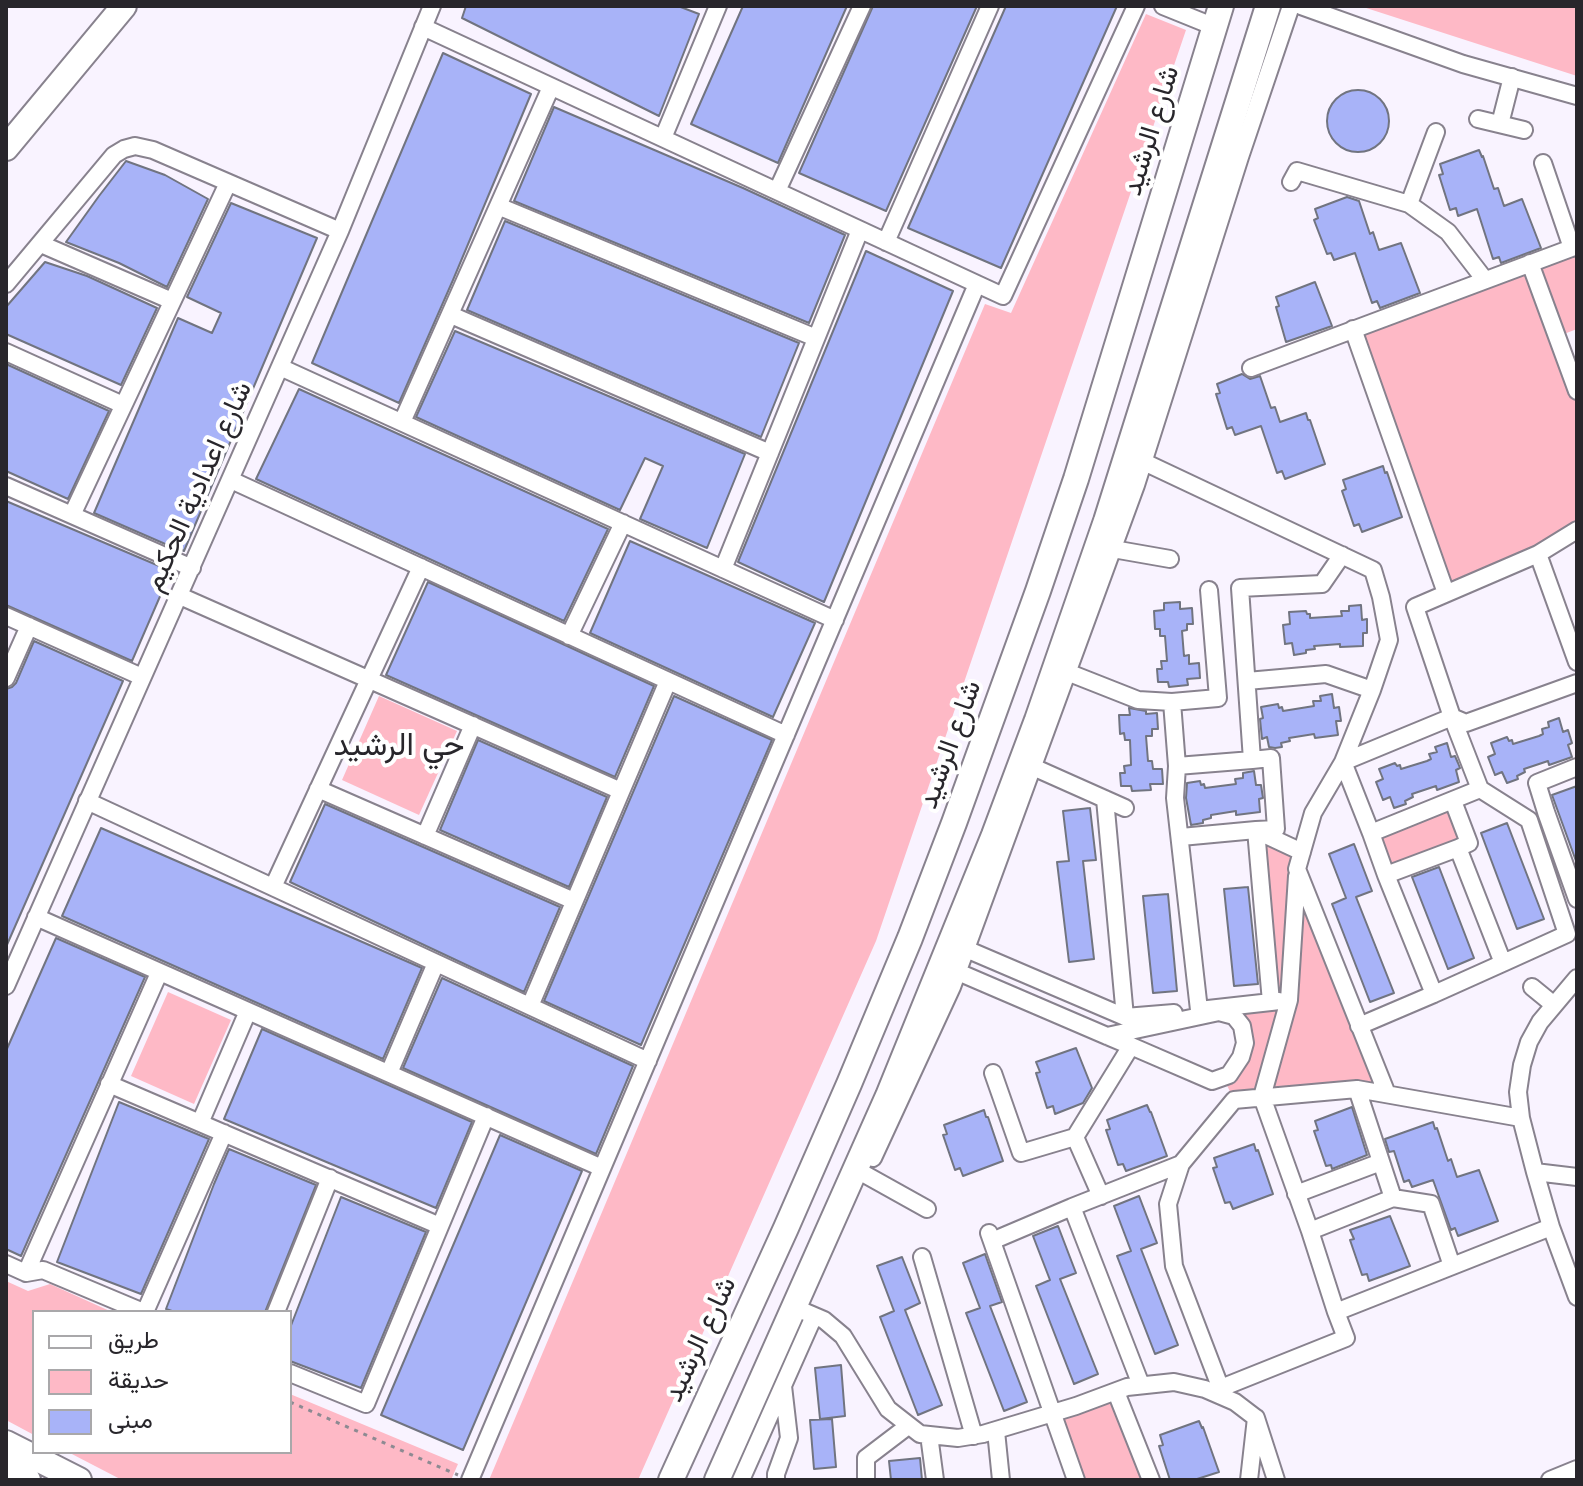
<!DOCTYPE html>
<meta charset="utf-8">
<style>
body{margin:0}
#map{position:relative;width:1583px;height:1486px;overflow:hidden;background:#f9f3ff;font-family:"DM Sans",Vazirmatn,sans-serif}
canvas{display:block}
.frame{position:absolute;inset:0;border:8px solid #28262b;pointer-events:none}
.legend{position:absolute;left:32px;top:1310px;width:260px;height:144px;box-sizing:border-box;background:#fff;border:2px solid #a9a8aa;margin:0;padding:10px 14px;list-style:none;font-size:24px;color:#28262b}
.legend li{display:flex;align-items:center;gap:16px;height:40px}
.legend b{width:40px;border:2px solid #a9a8aa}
</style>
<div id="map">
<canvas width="1583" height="1486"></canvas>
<div class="frame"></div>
<ul class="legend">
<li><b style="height:10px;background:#fff"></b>طريق</li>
<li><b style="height:22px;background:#feb9c6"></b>حديقة</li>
<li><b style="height:22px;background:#a8b3f8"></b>مبنى</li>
</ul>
</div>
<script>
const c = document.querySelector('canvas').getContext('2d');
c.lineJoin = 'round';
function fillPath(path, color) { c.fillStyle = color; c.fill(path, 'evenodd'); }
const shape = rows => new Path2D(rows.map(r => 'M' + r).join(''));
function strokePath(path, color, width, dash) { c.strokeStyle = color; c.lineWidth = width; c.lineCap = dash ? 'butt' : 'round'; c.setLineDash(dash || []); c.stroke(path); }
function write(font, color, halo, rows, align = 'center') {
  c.font = font + ' "DM Sans",Vazirmatn,sans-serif'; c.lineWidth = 8; c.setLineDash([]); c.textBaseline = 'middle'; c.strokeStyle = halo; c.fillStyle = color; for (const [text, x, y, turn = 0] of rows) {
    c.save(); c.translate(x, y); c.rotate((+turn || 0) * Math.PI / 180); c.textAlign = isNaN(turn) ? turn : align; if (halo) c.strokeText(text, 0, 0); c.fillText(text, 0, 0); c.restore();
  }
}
const green = shape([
 [1360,6,1577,6,1577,76],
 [1146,14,1186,30,876,941,638,1480,489,1480,985,304,1011,313],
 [1577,246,1577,329,1556,337,1577,391,1577,530,1446,593,1353,329],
 [379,696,457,731,419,815,342,780],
 [1453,801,1469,843,1386,875,1371,833],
 [1256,830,1302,852,1297,870,1387,1094,1234,1100,1223,1077,1241,1057,1234,1016,1271,1002],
 [168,992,231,1020,194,1104,131,1076],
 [6,1281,28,1291,50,1284,112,1312,34,1312,34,1435,6,1420],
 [1116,1392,1151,1480,1076,1480,1052,1414],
 [290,1394,458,1464,451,1480,122,1480,68,1452,290,1452]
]);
const building = shape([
 [466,6,678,6,699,14,659,116,462,18,466,6],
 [743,6,847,6,778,163,691,124,743,6],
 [873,6,977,6,886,211,799,173,873,6],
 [1006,6,1117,6,1001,268,908,228,1006,6],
 [443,53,531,94,453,280,399,403,312,363,443,53],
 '1327 121a31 31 0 1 1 62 0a31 31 0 1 1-62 0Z',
 [554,107,743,188,845,235,809,323,514,201,554,107],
 [1479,150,1482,157,1483,156,1494,189,1498,188,1504,206,1522,199,1541,248,1501,263,1499,257,1493,259,1477,209,1458,216,1456,208,1450,210,1439,175,1443,174,1440,164,1479,150],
 [126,161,165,175,208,199,167,287,119,263,66,242,99,196,126,161],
 [1347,197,1359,201,1370,234,1373,232,1379,250,1401,243,1420,293,1380,308,1377,301,1372,303,1355,253,1334,260,1331,253,1327,254,1314,220,1318,218,1315,209,1347,197],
 [231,203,317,238,184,551,180,549,179,550,94,513,178,318,212,333,221,313,187,297,231,203],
 [505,221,799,343,761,437,467,310,505,221],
 [866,251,953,291,824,602,738,562,866,251],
 [45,262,87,276,157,308,121,385,6,334,6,307,45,262],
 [1315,282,1332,326,1286,342,1276,307,1279,306,1276,297,1315,282],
 [455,331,745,454,707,548,640,519,663,466,645,458,620,510,416,417,455,331],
 [6,364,109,411,68,499,6,471,6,364],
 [1242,374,1250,379,1260,376,1271,408,1275,407,1280,422,1306,413,1308,420,1310,420,1325,464,1285,479,1282,471,1277,473,1261,426,1235,435,1232,427,1227,429,1216,394,1220,393,1217,384,1242,374],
 [299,389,608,529,564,621,256,479,299,389],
 [1383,466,1385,473,1387,472,1402,517,1362,532,1359,524,1354,526,1342,491,1346,489,1343,480,1383,466],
 [6,501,171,571,132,661,6,605,6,501],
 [630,541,815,623,773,717,590,633,630,541],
 [428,582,654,686,615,777,386,675,428,582],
 [1180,602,1180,609,1192,608,1193,624,1187,624,1187,630,1182,631,1184,656,1189,655,1189,664,1199,663,1200,678,1187,679,1188,685,1169,687,1168,682,1158,682,1157,669,1162,669,1161,661,1167,661,1165,636,1160,636,1160,629,1155,629,1154,611,1164,610,1164,603,1180,602],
 [1361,605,1362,620,1367,619,1367,633,1363,633,1363,646,1340,647,1340,644,1314,646,1315,649,1306,650,1306,653,1294,655,1292,643,1285,644,1283,625,1290,624,1289,612,1306,611,1307,614,1310,614,1310,618,1342,616,1341,611,1349,611,1349,606,1361,605],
 [34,641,123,681,6,947,6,689,12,687,16,683,34,641],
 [1332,694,1334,708,1339,707,1341,721,1336,721,1338,735,1315,738,1314,734,1289,738,1290,741,1281,743,1282,747,1275,748,1269,747,1267,737,1262,739,1260,719,1263,718,1261,707,1278,704,1279,708,1282,707,1283,711,1314,706,1313,701,1321,701,1320,696,1332,694],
 [674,696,772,740,641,1045,544,1001,674,696],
 [1129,708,1146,711,1146,714,1157,713,1158,729,1152,729,1152,736,1146,736,1148,761,1152,761,1153,769,1162,769,1163,784,1150,784,1151,790,1132,791,1131,786,1121,786,1120,773,1125,773,1124,766,1131,765,1130,740,1125,740,1124,733,1120,734,1119,715,1130,715,1129,708],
 [1559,718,1563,732,1568,730,1572,743,1568,745,1572,757,1549,765,1548,761,1524,769,1525,772,1517,776,1518,779,1507,783,1502,772,1495,775,1488,757,1495,754,1491,743,1507,737,1509,741,1512,740,1513,744,1539,736,1543,734,1542,729,1549,727,1548,722,1559,718],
 [478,740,607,797,569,887,440,830,478,740],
 [1447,743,1451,757,1455,756,1458,763,1460,768,1456,770,1459,782,1437,790,1436,786,1412,794,1413,797,1405,801,1406,804,1394,808,1390,797,1383,800,1376,782,1383,779,1379,769,1395,763,1397,766,1400,765,1401,769,1427,761,1431,759,1429,754,1437,752,1435,747,1447,743],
 [1254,771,1256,785,1261,785,1263,798,1259,799,1260,812,1236,815,1236,811,1211,815,1211,818,1203,820,1203,823,1191,825,1186,798,1187,783,1200,781,1201,785,1204,784,1205,788,1236,784,1235,779,1243,778,1243,773,1254,771],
 [1577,786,1577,861,1576,861,1552,795,1577,786],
 [325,804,560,907,524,992,290,882,325,804],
 [1090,808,1096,860,1083,861,1094,959,1069,962,1057,862,1069,861,1063,811,1090,808],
 [1507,823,1544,919,1517,929,1481,833,1507,823],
 [101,828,422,968,383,1059,62,916,101,828],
 [1354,844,1372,891,1356,897,1394,993,1370,1002,1332,904,1346,898,1329,854,1354,844],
 [1439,867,1474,958,1448,969,1412,877,1439,867],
 [1248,887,1258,984,1234,986,1224,889,1248,887],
 [1168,894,1177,991,1153,993,1143,896,1168,894],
 [56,938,145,977,21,1256,6,1249,6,1051,56,938],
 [442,978,633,1066,596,1154,403,1068,442,978],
 [262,1029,472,1122,436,1208,224,1119,262,1029],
 [1076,1048,1092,1088,1083,1103,1055,1114,1053,1106,1047,1108,1036,1073,1040,1072,1036,1062,1076,1048],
 [119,1102,209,1139,141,1294,57,1262,119,1102],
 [1147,1105,1150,1112,1151,1112,1167,1156,1126,1171,1123,1164,1118,1165,1106,1130,1110,1129,1107,1120,1147,1105],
 [1352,1107,1367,1155,1332,1169,1331,1165,1326,1166,1314,1131,1318,1130,1315,1121,1352,1107],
 [984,1110,986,1117,988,1117,1003,1161,963,1176,960,1168,955,1170,943,1135,947,1134,944,1125,984,1110],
 [1433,1122,1435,1129,1437,1128,1448,1161,1451,1159,1457,1177,1479,1170,1498,1221,1458,1236,1455,1228,1451,1230,1433,1180,1412,1187,1409,1180,1404,1182,1394,1151,1389,1152,1385,1139,1433,1122],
 [500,1135,582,1171,463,1450,381,1415,500,1135],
 [1254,1144,1256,1151,1258,1150,1273,1194,1233,1209,1230,1202,1225,1203,1213,1168,1217,1167,1214,1158,1254,1144],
 [229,1149,316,1185,265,1312,175,1312,166,1309,214,1184,229,1149],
 [1139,1196,1157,1243,1141,1249,1178,1345,1155,1354,1117,1256,1131,1251,1114,1206,1139,1196],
 [341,1197,426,1232,361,1388,290,1361,290,1328,341,1197],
 [1390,1216,1410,1266,1369,1281,1367,1274,1362,1275,1350,1240,1354,1239,1350,1230,1390,1216],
 [1058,1226,1076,1273,1060,1279,1098,1374,1074,1384,1036,1286,1050,1280,1033,1236,1058,1226],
 [985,1254,1002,1302,990,1306,1027,1402,1004,1411,966,1313,980,1308,963,1263,985,1254],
 [902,1257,920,1303,905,1310,942,1405,918,1415,880,1317,894,1311,877,1266,902,1257],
 [841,1365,845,1416,820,1419,815,1368,841,1365],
 [832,1419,836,1467,814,1469,810,1420,832,1419],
 [1199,1421,1202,1428,1203,1427,1219,1472,1194,1480,1170,1480,1159,1446,1163,1445,1160,1435,1199,1421],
 [920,1458,922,1480,891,1480,889,1461,920,1458]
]);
const path = shape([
 [290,1402,458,1475]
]);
const street = shape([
 [1163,6,1215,27],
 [1301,6,1463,64,1577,96],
 [423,27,977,284],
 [1478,119,1524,130],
 [1500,124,1512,77],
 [663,138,718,6],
 [1543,163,1572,248],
 [1291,182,1297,171,1409,204,1448,232,1485,280],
 [777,191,862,6],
 [1409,204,1436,132],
 [498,206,816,338],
 [886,242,990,6],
 [41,244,172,301],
 [1530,263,1577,391],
 [6,284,114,155,124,149,135,146,153,150,340,231],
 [451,315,770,453],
 [1353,329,1446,593],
 [6,352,123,405],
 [280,367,835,620],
 [1251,368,1577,246],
 [402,422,551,87],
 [1144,462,1373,570,1381,597,1389,640,1372,690,1343,762,1371,833,1480,789,1452,717],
 [231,480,786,735],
 [6,486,192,568],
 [72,515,228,183],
 [1113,549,1170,559],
 [1538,554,1577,530],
 [723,569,860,230],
 [1209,590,1218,698,1172,702,1177,766,1252,760],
 [180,596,621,791],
 [6,616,142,677],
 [569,636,623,523],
 [1067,672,1138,700,1172,702],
 [6,678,29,626],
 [1247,681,1326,674,1372,690],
 [1452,717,1466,723,1577,683],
 [1177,766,1175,798,1199,1010,1271,1002],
 [1033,767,1125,808],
 [1577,767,1537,783,1546,812,1577,899],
 [318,789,574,901],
 [1480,789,1529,820,1567,934,1503,963],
 [1105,799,1125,1017,1174,1013],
 [87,801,648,1061],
 [1256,830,1276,829,1271,758,1252,760,1240,588,1322,584,1342,555],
 [1257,831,1302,852],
 [1371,833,1386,875,1458,848,1469,843,1453,801],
 [425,836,473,725],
 [1181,837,1256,830,1271,1002,1279,1001],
 [1386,875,1434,994,1503,963,1458,848],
 [1297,876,1289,1000,1262,1097,1310,1231],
 [273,887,421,567],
 [36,917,602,1168],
 [966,949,1125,1017],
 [958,972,1107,1036,1131,1046,1212,1081,1229,1075,1241,1057,1245,1043,1242,1026,1234,1016,1219,1012,1107,1036],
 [1577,978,1540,1022,1529,1042,1522,1065,1518,1092,1521,1118,1535,1172,1551,1227,1577,1297],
 [6,986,340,231,432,6],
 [1532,987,1554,1005],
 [530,1006,668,681],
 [1359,1026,1434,994],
 [389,1073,436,963],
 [993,1073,1021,1153,1075,1137],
 [109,1084,440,1226],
 [1357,1089,1393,1198],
 [1387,1094,1297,869,1313,813,1343,762,1452,717,1415,607,1538,554,1577,662],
 [200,1123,248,1011],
 [873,1158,952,987,1136,485,1240,157,1291,6],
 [1535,1172,1577,1177],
 [866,1175,927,1209],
 [1296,1194,1381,1162],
 [1101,1196,1075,1137,1131,1046],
 [1072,1207,1181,1164],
 [989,1233,1076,1480],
 [992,1241,1072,1207,1141,1385],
 [922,1257,974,1436],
 [6,1264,26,1273,43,1270,143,1312],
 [26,1273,159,973],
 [803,1311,824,1320,843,1336,888,1409,920,1434,958,1438,983,1434,1076,1406,1127,1387,1174,1382,1205,1389,1235,1402,1256,1418],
 [145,1312,224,1133],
 [276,1312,330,1178],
 [1336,1312,1310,1231,1393,1198,1431,1204,1452,1266],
 [290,1373,366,1404,486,1116],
 [1221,1388,1346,1338,1336,1312,1551,1227],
 [1116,1392,1151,1480],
 [1224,1397,1174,1266,1168,1204,1181,1164,1234,1100,1357,1089,1521,1118],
 [996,1431,1001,1480],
 [929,1435,935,1480],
 [470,1480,977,284,1003,296,1136,6],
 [741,1480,814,1316],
 [776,1480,776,1474,789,1438,783,1386],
 [866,1480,866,1458,908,1426],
 [1249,1480,1256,1418,1276,1480],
 [1550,1480,1577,1469]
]);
const secondary = shape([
 [6,148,124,6],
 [6,1443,79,1480],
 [6,1469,28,1480],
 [671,1480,786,1228,849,1084,910,938,954,823,1038,591,1076,479,1221,6],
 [717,1480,888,1096,994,835,1037,720,1106,521,1268,6]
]);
const streetNames = [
 ["شارع الرشيد",1152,131,-73],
 ["شارع اعدادية الحكيم",199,487,-66],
 ["شارع الرشيد",951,745,-70],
 ["شارع الرشيد",701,1340,-65]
];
const quarterNames = [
 ["حي الرشيد",399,747]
];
fillPath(green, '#feb9c6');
fillPath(building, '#a8b3f8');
strokePath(building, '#717480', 2);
strokePath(street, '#88828e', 20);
strokePath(secondary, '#88828e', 28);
strokePath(path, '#8d8a92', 3, [4, 6]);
strokePath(street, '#fff', 16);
strokePath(secondary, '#fff', 24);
write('28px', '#28262b', '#fff', streetNames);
write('32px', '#28262b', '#fff', quarterNames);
</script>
